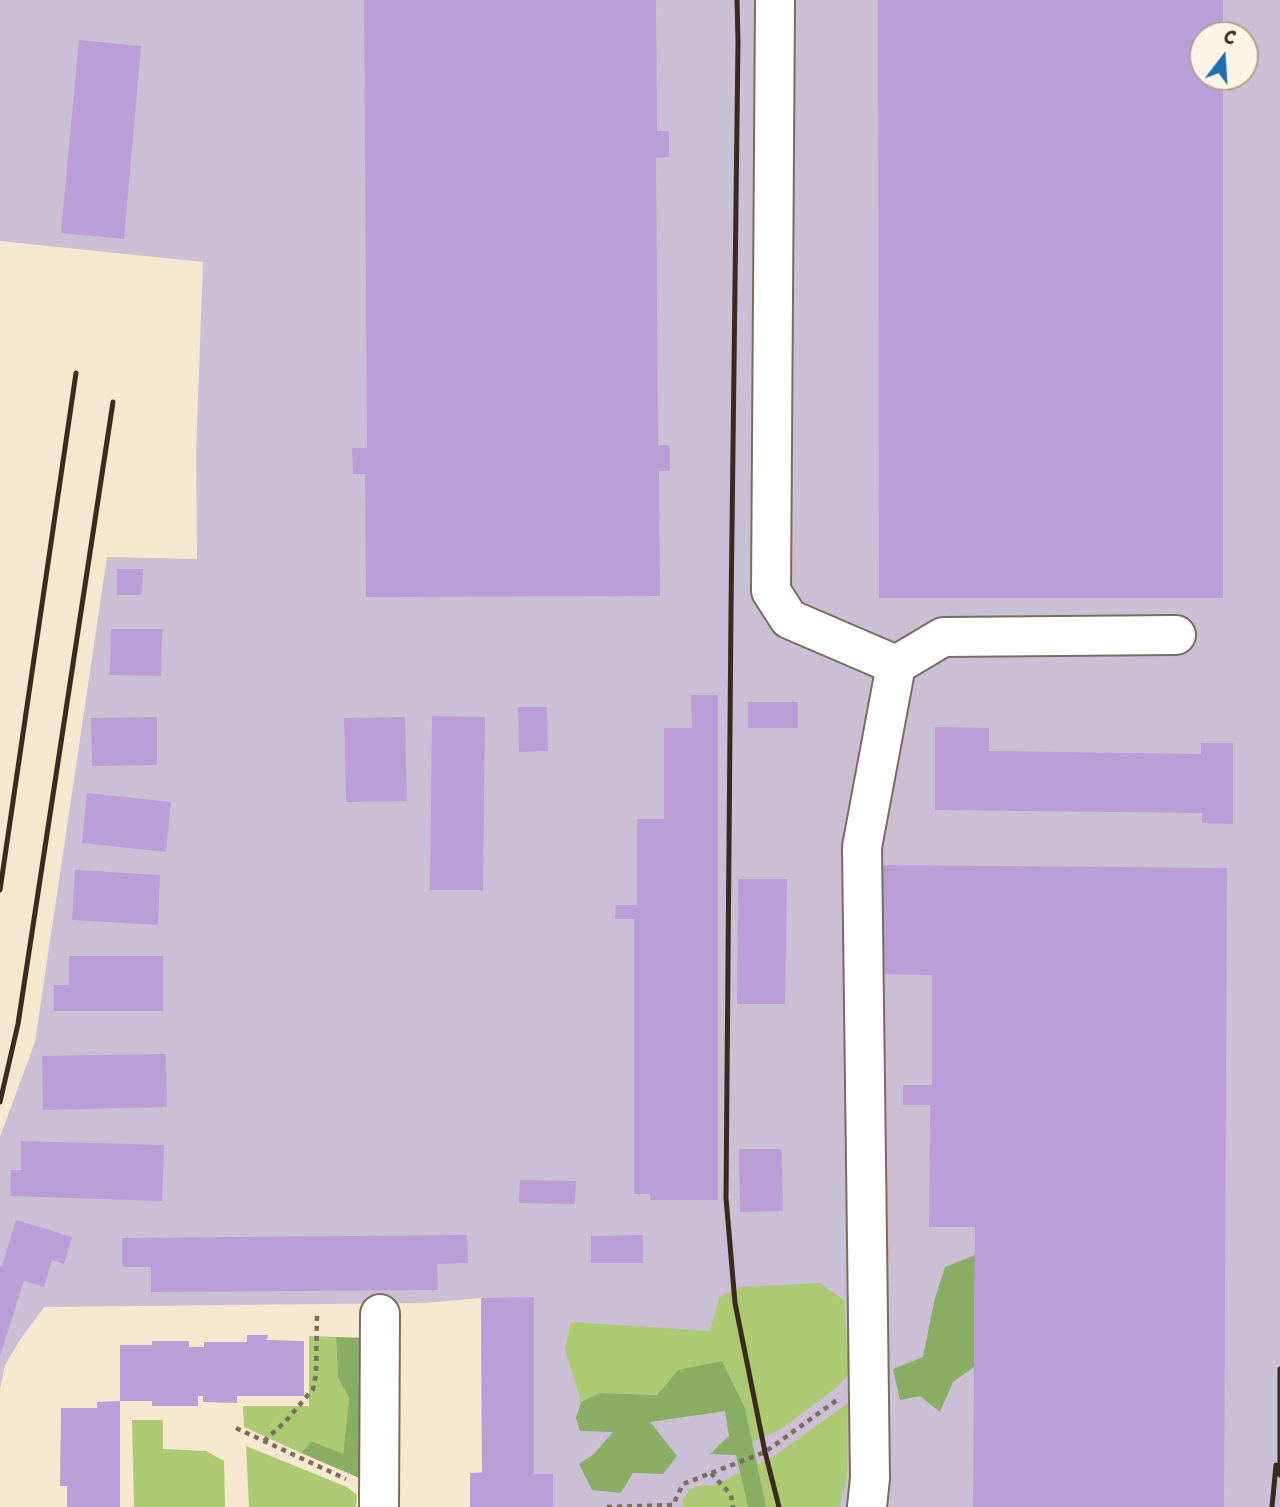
<!DOCTYPE html>
<meta charset="utf-8">
<style>
body{margin:0}
#map{position:relative;width:1280px;height:1507px;overflow:hidden;background:#f6e8cf;font-family:"Shantell Sans",sans-serif}
canvas{display:block}
.north{position:absolute;left:1189px;top:21px;width:70px;height:70px;box-sizing:border-box;background:#fcf5e5;border:2px solid #afa495;border-radius:50%;rotate:17deg;font-size:19px;font-weight:700;line-height:28px;text-align:center;color:#3b2a1e}
.north::after{content:'';display:block;margin:auto;width:24px;height:32px;background:#1f6fb2;clip-path:polygon(50% 0,100% 100%,50% 72%,0 100%)}
</style>
<div id="map">
<canvas width="1280" height="1507"></canvas>
<div class="north">С</div>
</div>
<script>
const c = document.querySelector('canvas').getContext('2d');
c.lineJoin = 'round';
function fillPath(path, color) { c.fillStyle = color; c.fill(path, 'evenodd'); }
const shape = rows => new Path2D(rows.map(r => 'M' + r).join(''));
function strokePath(path, color, width, dash) { c.strokeStyle = color; c.lineWidth = width; c.lineCap = dash ? 'butt' : 'round'; c.setLineDash(dash || []); c.stroke(path); }
const industrial = shape([
 [0,0,1280,0,1280,1507,470,1507,470,1473,482,1472,481,1298,424,1303,44,1307,20,1340,5,1365,0,1389,0,1137,35,1042,107,557,197,559,196,452,203,262,0,241],
 [1203,35,1245,35,1245,77,1203,77]
]);
const green = shape([
 [820,1283,844,1300,849,1374,837,1387,781,1429,752,1442,745,1408,678,1370,657,1395,600,1393,581,1402,565,1349,571,1322,710,1331,720,1297,741,1287],
 [309,1336,336,1337,338,1378,349,1398,343,1455,313,1441,301,1453,244,1427,243,1406,309,1406],
 [848,1403,847,1479,839,1507,683,1507,683,1500,689,1490,701,1485,713,1486,774,1456],
 [132,1420,163,1420,163,1449,206,1451,224,1461,225,1507,134,1507],
 [246,1446,347,1487,357,1495,356,1507,249,1507]
]);
const forest = shape([
 [975,1255,974,1367,953,1382,940,1412,920,1396,900,1400,893,1369,923,1357,935,1298,945,1267],
 [336,1337,367,1338,364,1480,301,1453,312,1441,343,1454,349,1398,338,1378],
 [722,1361,745,1408,766,1507,748,1507,736,1455,710,1454,729,1436,725,1411,650,1422,677,1456,663,1474,633,1473,621,1493,592,1490,579,1464,594,1454,613,1432,580,1431,576,1418,581,1402,600,1393,657,1395,678,1370]
]);
const building = shape([
 [364,0,656,0,657,131,669,131,669,157,656,158,658,445,670,445,670,471,659,471,660,596,366,597,365,474,353,474,352,448,367,448],
 [878,0,1223,0,1223,35,1203,35,1203,77,1223,77,1223,598,879,598],
 [79,40,141,46,124,239,61,233],
 [117,569,143,569,142,595,117,595],
 [111,629,162,629,161,676,110,675],
 [691,695,718,695,718,1200,650,1200,650,1194,634,1194,634,919,615,919,616,905,637,905,637,819,664,819,664,728,692,728],
 [748,702,798,702,798,728,748,728],
 [518,707,547,707,548,751,519,752],
 [432,716,485,717,483,890,430,890],
 [157,717,157,765,92,766,91,718],
 [405,717,407,801,346,802,344,718],
 [935,727,989,728,989,751,1201,754,1201,743,1233,743,1233,824,1202,823,1202,813,935,810],
 [87,793,171,802,166,852,82,843],
 [877,865,1227,868,1224,1507,973,1507,975,1227,929,1227,930,1105,903,1105,903,1085,932,1085,932,975,876,974],
 [75,870,160,875,158,925,72,920],
 [738,879,787,879,785,1004,737,1004],
 [69,956,163,956,163,1011,54,1011,54,985,69,985],
 [166,1054,167,1107,43,1110,42,1056],
 [21,1141,164,1145,162,1201,10,1196,11,1170,21,1170],
 [739,1149,782,1149,783,1211,740,1212],
 [520,1180,576,1181,575,1204,519,1203],
 [16,1220,72,1237,64,1264,52,1260,44,1287,24,1281,0,1356,0,1266,2,1266],
 [467,1235,468,1263,437,1264,438,1290,151,1292,151,1267,122,1267,122,1238],
 [643,1235,643,1263,591,1263,591,1236],
 [534,1297,534,1474,553,1474,553,1507,470,1507,470,1473,482,1473,481,1298],
 [247,1335,268,1335,267,1340,304,1341,304,1396,237,1396,237,1403,203,1402,203,1396,198,1396,198,1406,152,1406,152,1401,120,1401,120,1345,152,1345,152,1341,189,1341,189,1347,204,1347,204,1342,247,1342],
 [120,1401,120,1507,67,1507,67,1486,60,1486,61,1408,97,1408,97,1402]
]);
const path = shape([
 [236,1428,346,1479],
 [264,1441,286,1421,313,1389,316,1374,317,1313],
 [711,1473,731,1495,733,1507],
 [607,1507,673,1505,683,1484,765,1452,837,1400]
]);
const minor = shape([
 [775,0,771,591,789,619,896,665],
 [379,1507,380,1314],
 [867,1507,870,1478,862,847,896,665,943,637,1176,635]
]);
const rail = shape([
 [737,0,738,41,731,611,726,1198,735,1303,765,1452,779,1507],
 [0,890,76,373],
 [0,1102,18,1024,113,402],
 [1280,1369,1280,1475],
 [1272,1507,1276,1465]
]);
fillPath(industrial, '#cbbfd5');
fillPath(green, '#acca71');
fillPath(forest, '#89ae63');
fillPath(building, '#bb9dd7');
strokePath(minor, '#7c6c5c', 42);
strokePath(path, '#7c6c5c', 4.5, [5, 5]);
strokePath(minor, '#fff', 38);
strokePath(rail, '#3b2a1e', 5);
</script>
